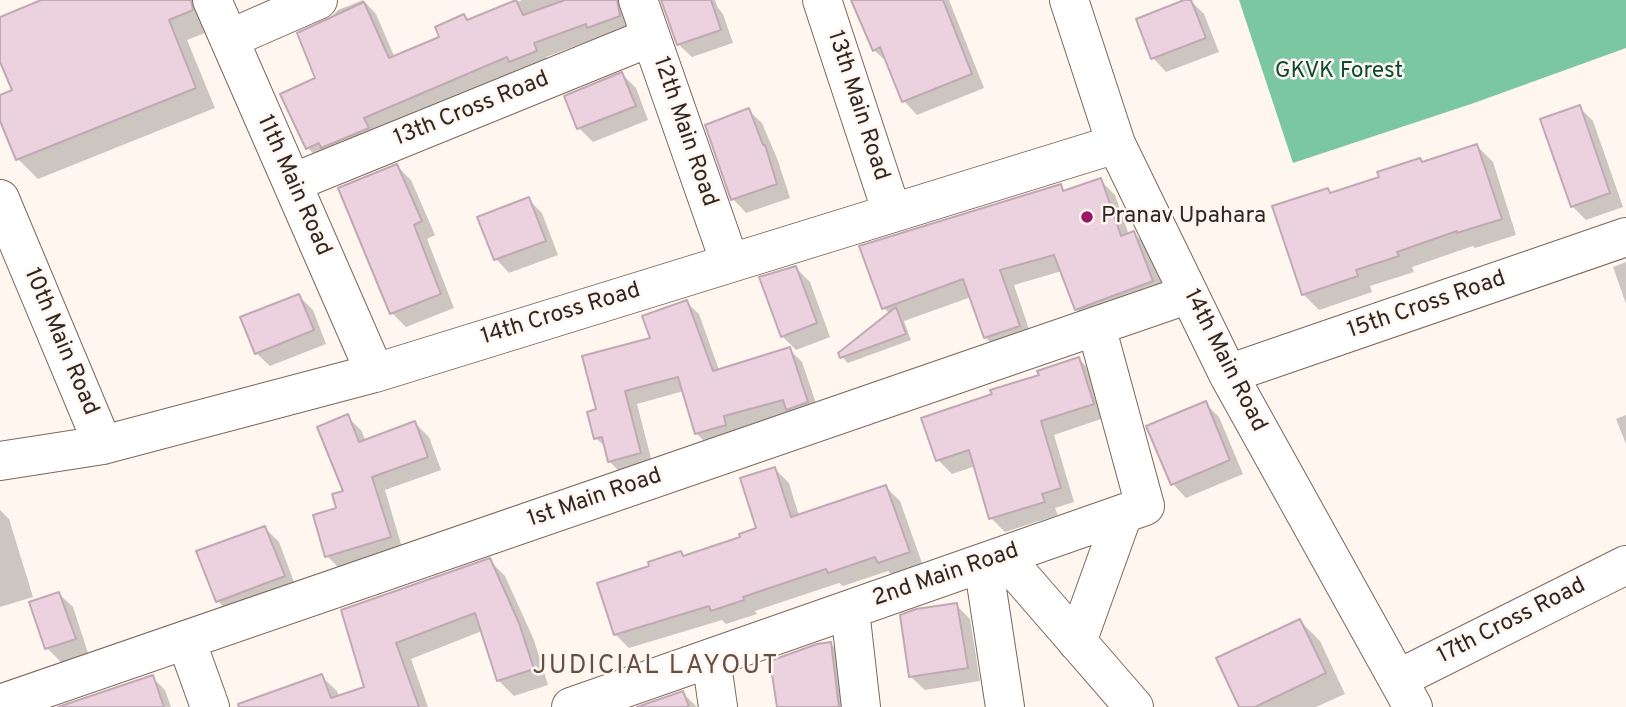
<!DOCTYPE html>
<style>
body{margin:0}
canvas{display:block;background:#fff6f0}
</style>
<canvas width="1626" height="707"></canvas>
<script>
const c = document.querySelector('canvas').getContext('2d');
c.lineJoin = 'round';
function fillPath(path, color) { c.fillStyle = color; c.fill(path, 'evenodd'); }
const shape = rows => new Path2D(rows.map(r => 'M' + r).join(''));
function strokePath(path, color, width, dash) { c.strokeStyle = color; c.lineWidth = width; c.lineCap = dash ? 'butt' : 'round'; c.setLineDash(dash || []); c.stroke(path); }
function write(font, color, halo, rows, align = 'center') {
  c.font = font + ' Overpass,sans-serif'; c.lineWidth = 5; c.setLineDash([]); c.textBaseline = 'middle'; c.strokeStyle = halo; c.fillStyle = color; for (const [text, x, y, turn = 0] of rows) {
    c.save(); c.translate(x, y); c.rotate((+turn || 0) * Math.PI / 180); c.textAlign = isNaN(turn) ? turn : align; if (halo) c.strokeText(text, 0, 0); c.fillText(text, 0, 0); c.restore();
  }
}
const forest = shape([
 [1239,0,1626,0,1626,48,1474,103,1293,163]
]);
const shadow = shape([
 [46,0,192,0,205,33,187,40,215,108,38,179,18,159,0,116,0,97,14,91,0,57,0,19],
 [363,0,376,14,395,58,441,38,464,16,469,21,522,0,634,0,633,29,602,40,599,37,546,57,549,64,321,162,308,148,282,95,317,78,328,21,338,10],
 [663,0,715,0,718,8,723,14,733,43,692,57,678,44],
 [866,0,949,0,984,88,917,115,904,101,889,64,874,50],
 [1190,0,1204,14,1219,52,1166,72,1153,58,1138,20],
 [622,74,636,88,648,120,593,142,579,128,566,97],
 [1579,107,1593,121,1623,207,1586,220,1572,206],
 [748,110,762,123,778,161,790,198,746,213,733,199],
 [1477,146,1493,162,1516,235,1475,248,1473,246,1412,267,1414,272,1370,286,1372,292,1319,310,1303,294,1328,190,1332,194,1381,178,1420,160,1424,163],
 [397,166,411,180,435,235,427,239,454,308,406,327,392,313],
 [1100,180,1115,195,1129,235,1134,233,1149,248,1167,297,1091,324,1076,309,1062,271,1014,285,1033,341,1000,352,985,337,971,297,904,321,911,340,848,363,842,357,890,314,884,308,1060,186,1066,192],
 [528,199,542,213,558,255,509,273,496,259],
 [1626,262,1626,304,1613,267],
 [796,268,810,282,830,337,796,350,782,336],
 [299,296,313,310,326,344,270,366,256,353],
 [686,302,699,314,719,370,789,349,802,362,820,415,792,414,736,429,738,438,709,446,696,433,684,391,637,404,653,466,622,474,609,461,606,448,596,438,598,411,653,340],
 [1079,359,1093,373,1107,417,1054,435,1074,502,1055,508,1058,515,1005,532,991,518,976,466,952,474,938,460,994,395],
 [1205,403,1219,417,1243,474,1186,498,1173,484],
 [1626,415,1626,444,1616,419],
 [347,417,361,430,366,441,415,423,429,437,441,470,385,490,403,551,341,570,327,556,345,492],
 [775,469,789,483,799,516,886,487,900,501,923,566,893,576,888,571,843,586,839,583,755,611,757,614,726,624,722,620,629,648,615,634,652,567,681,553,685,557,742,538,758,529],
 [0,510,9,519,33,597,0,607],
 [265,528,279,542,297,590,231,614,218,601],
 [489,560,505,576,534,640,548,685,514,696,498,680,482,631,411,659,428,707,284,707,321,676,337,691,339,697,366,688,343,611],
 [59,594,73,607,88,653,61,662,47,648],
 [956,605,970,619,980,681,925,690,911,677],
 [1300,621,1320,641,1345,694,1316,707,1241,707],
 [831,644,849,662,854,707,779,707],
 [152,677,165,690,171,707,64,707],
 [683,693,697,707,642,707]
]);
const building = shape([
 [41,0,191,0,193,10,169,20,196,88,16,160,0,121,0,95,12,90,0,62,0,17,41,0],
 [516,0,523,15,565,0,617,0,620,16,587,28,586,24,534,43,537,51,509,62,507,57,364,118,369,128,321,148,319,143,306,149,280,94,315,78,297,33,364,2,389,58,439,37,435,27,464,14,467,20,516,0],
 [661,0,711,0,721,30,677,45,661,0],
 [851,0,943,0,972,74,902,102,880,47,873,51,851,0],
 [1184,0,1191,0,1206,38,1151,59,1136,19,1184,0],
 [622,72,636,106,577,129,564,96,622,72],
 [1580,105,1610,193,1571,207,1540,119,1580,105],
 [749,108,763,145,765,145,777,184,731,200,705,125,749,108],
 [1477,144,1502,219,1457,233,1457,231,1397,252,1399,256,1356,270,1358,276,1302,295,1272,206,1328,188,1330,193,1379,177,1377,172,1420,158,1422,162,1477,144],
 [397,164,422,221,414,225,441,294,390,314,338,188,397,164],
 [1101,178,1121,236,1134,231,1153,281,1075,310,1054,255,1000,270,1020,326,984,338,963,279,882,309,859,246,1061,184,1063,191,1101,178],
 [529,197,546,241,494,260,477,217,529,197],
 [796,266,817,323,781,337,759,277,796,266],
 [299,294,314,330,255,354,240,317,299,294],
 [687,300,713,371,790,347,808,402,786,410,783,400,724,416,726,425,695,434,678,377,625,391,641,453,608,462,602,437,594,439,587,412,596,409,582,356,650,338,642,316,687,300],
 [896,307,906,334,840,358,838,353,896,307],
 [1079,357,1094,404,1041,421,1061,488,1042,494,1045,502,989,519,969,450,936,461,921,418,992,394,990,390,1039,375,1037,371,1079,357],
 [1206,401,1230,460,1171,485,1146,426,1206,401],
 [348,414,359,442,415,421,428,457,372,477,391,537,325,557,313,515,336,508,332,494,343,491,317,427,348,414],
 [775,467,791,517,886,485,910,552,878,563,875,557,828,573,826,569,743,597,744,600,711,611,709,606,614,635,597,583,649,566,648,562,681,551,683,556,740,537,739,534,756,528,740,478,775,467],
 [265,526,285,576,216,602,196,551,265,526],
 [490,558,519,623,534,669,497,681,475,613,396,643,419,707,239,707,238,704,322,674,331,698,364,687,341,610,490,558],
 [59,592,76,639,45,649,29,602,59,592],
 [957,603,968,668,909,677,900,615,916,609,957,603],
 [1300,619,1326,673,1255,707,1239,707,1216,658,1300,619],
 [831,642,839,707,777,707,770,661,817,644,831,642],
 [153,675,164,707,58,707,153,675],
 [683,691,689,707,637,707,683,691]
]);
const minor = shape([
 [212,0,375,373],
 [638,0,730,263],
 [822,0,892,213],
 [1069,0,1116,144,1228,374,1413,707],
 [229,39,318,0],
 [292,183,651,37],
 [0,199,103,445],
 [1228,374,1626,237],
 [0,461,103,445,375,373,1116,144],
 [1003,556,1134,707],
 [983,563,1005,707],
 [850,610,861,707],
 [186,640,210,707],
 [1077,642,1123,514],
 [711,658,718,707],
 [1398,679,1626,565],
 [0,704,1189,294],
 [571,707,1145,506,1096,326]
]);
const markers = [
 [1087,217,7,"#9e1767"]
];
const parkNames = [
 ["GKVK Forest",1339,72]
];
const streetNames = [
 ["13th Main Road",857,106,72],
 ["13th Cross Road",472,110,-22],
 ["12th Main Road",684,132,71],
 ["11th Main Road",293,186,66],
 ["15th Cross Road",1427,306,-19],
 ["14th Cross Road",561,315,-17],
 ["10th Main Road",60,342,67],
 ["14th Main Road",1224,361,63],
 ["1st Main Road",595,499,-19],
 ["2nd Main Road",946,576,-19],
 ["17th Cross Road",1512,622,-27]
];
const poiNames = [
 ["Pranav Upahara",1101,217]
];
const quarterNames = [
 ["JUDICIAL LAYOUT",656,668]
];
fillPath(forest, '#7ac7a2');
fillPath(shadow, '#0003');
fillPath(building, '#ecd2de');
strokePath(building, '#c1a9b4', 2);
strokePath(minor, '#7c685b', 40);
strokePath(minor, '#fff', 38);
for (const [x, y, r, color] of markers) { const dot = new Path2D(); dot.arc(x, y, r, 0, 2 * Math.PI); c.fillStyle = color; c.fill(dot); strokePath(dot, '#fff6f0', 2.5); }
write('23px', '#0d4c34', '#fff6f0', parkNames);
write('23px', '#302722', '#fff6f0', streetNames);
write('23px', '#302722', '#fff6f0', poiNames, 'left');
c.letterSpacing = '2px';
write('26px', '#635044', '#fff6f0', quarterNames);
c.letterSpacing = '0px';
</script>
